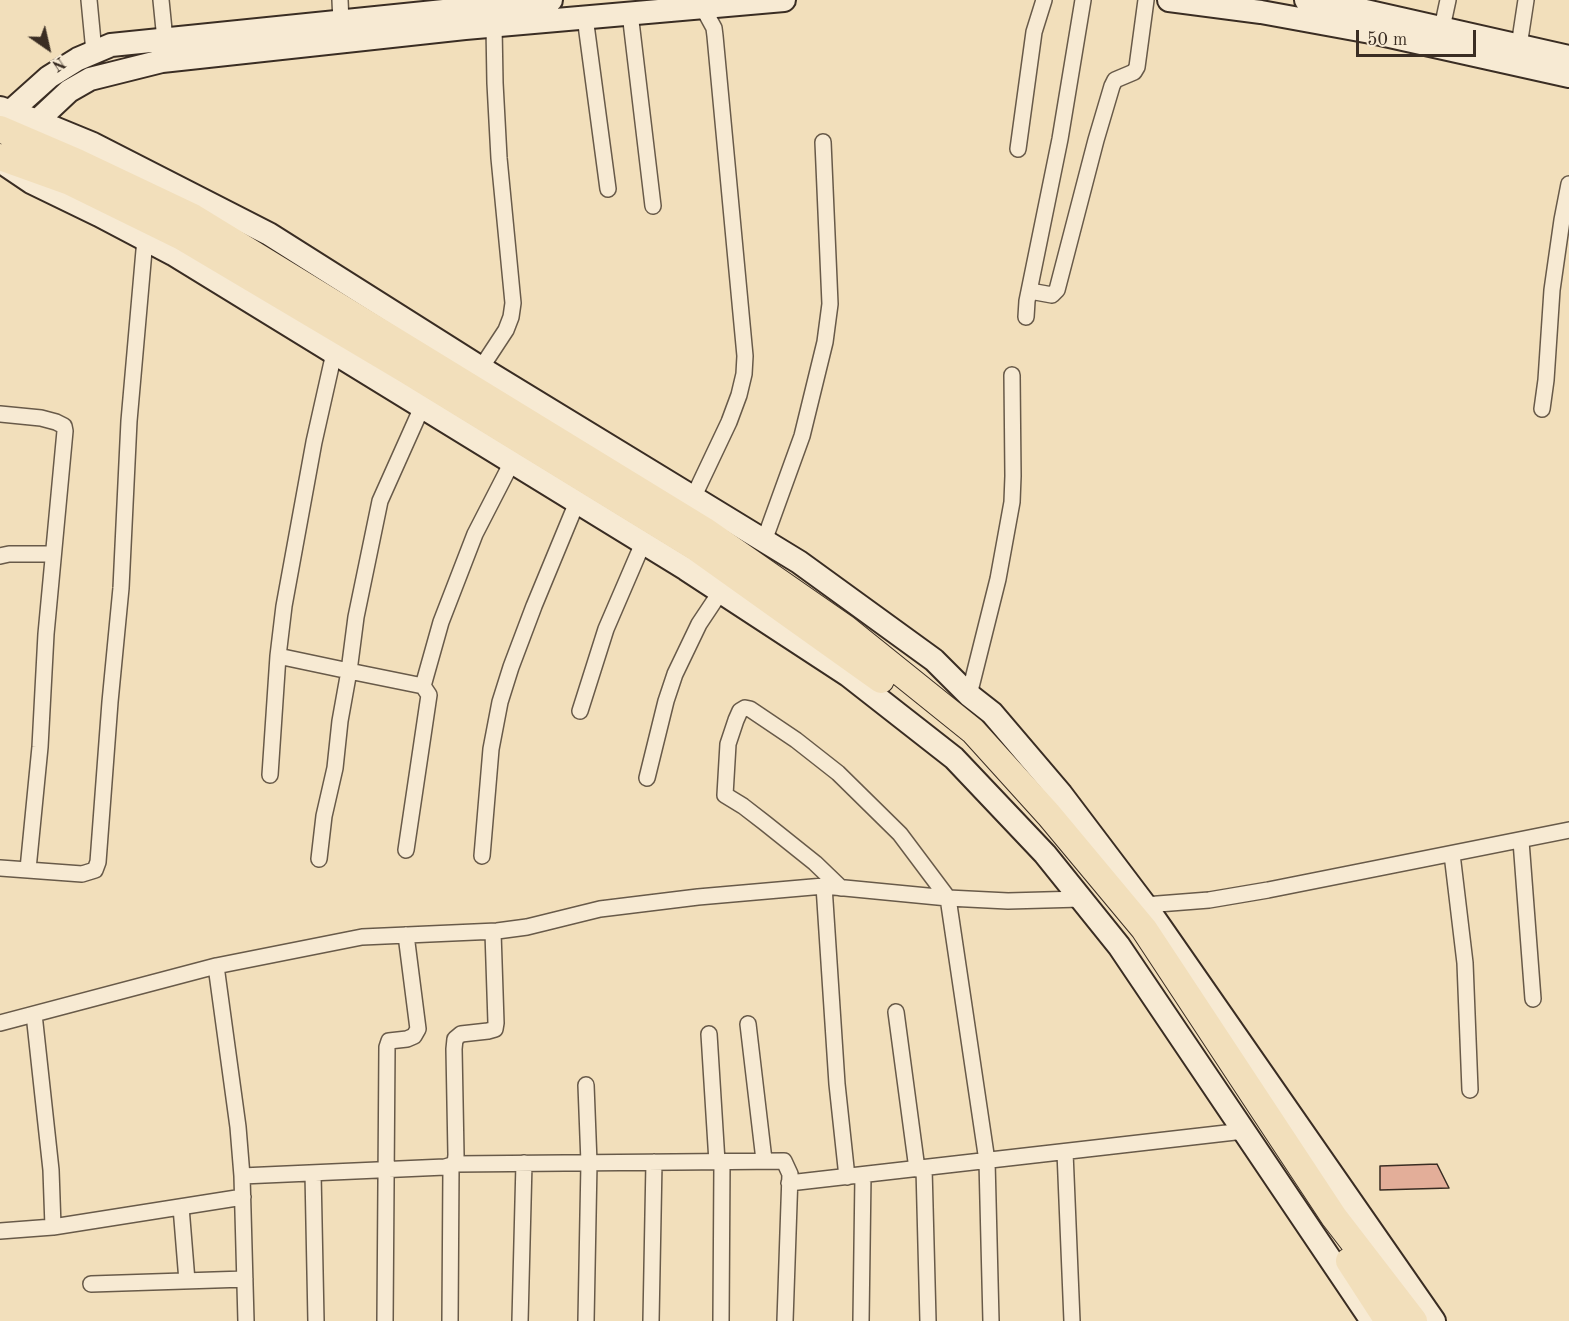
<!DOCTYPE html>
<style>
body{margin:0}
#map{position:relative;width:1569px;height:1321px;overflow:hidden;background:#f2dfbb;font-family:"Old Standard TT",serif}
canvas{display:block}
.north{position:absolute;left:18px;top:18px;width:60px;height:60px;-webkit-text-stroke:4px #f7ead3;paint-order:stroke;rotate:146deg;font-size:16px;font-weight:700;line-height:24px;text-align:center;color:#3a2d23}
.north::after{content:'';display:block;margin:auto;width:21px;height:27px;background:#3a2d23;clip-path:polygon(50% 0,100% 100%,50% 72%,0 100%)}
.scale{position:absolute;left:1356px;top:30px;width:120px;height:27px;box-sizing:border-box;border:3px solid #3a2d23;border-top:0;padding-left:8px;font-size:18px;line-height:21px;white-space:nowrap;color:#3a2d23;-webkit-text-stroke:4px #f7ead3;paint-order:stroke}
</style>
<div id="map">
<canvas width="1569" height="1321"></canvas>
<div class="north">N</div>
<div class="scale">50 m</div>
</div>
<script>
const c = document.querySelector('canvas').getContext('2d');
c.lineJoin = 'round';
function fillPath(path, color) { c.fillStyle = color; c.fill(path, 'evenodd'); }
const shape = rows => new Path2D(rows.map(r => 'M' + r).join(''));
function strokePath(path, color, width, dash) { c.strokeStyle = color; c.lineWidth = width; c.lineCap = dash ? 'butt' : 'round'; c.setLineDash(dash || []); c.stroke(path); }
const building = shape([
 [1437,1164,1449,1188,1380,1190,1380,1166,1437,1164]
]);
const street = shape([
 [89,0,94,52],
 [161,0,165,40],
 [340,0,341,22],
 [630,13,653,206],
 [585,17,608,189],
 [1442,28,1448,0],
 [1519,46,1526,0],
 [1018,149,1034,32,1044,0],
 [1030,291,1052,295,1057,290,1096,140,1112,86,1115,80,1134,72,1137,67,1146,0],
 [1026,317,1027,301,1060,139,1083,0],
 [481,368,506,330,511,317,513,303,499,158,495,83,494,26,496,18],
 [422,407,380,501,356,617,349,671,423,686],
 [1542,409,1546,380,1552,290,1562,220,1569,184],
 [0,414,41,418,56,422,64,426,65,431,46,634,40,747,28,869],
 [693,498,729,422,739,395,744,374,745,356,715,36,714,28,702,6],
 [764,541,802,436,825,342,830,304,823,142],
 [0,556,9,554,53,554],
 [969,695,998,579,1012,502,1013,476,1012,375],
 [580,711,606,629,643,543],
 [270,775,278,656],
 [647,778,666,701,675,674,699,624,721,591],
 [1521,841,1533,999],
 [406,850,429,695,423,686,441,622,475,534,512,462],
 [1452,854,1465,963,1470,1090],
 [482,856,491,749,500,702,511,667,534,606,577,502],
 [319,859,324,816,335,768,340,721,349,671,278,656,284,606,314,442,334,353],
 [0,868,82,874,95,870,98,862,110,702,121,588,129,421,145,239],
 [824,886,837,1084,847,1177],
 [841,888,815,863,765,823,743,806,725,795,728,744,736,720,740,711,745,708,750,709,796,740,838,773,900,834,948,898,987,1161,991,1321],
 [1145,905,1209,900,1268,890,1569,830],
 [216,966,238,1127,242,1176,246,1321],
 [896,1012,917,1169],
 [34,1014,51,1170,53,1227,243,1197],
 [0,1023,216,966,362,937,497,931,527,927,600,909,698,897,824,886,948,898,1008,901,1081,899],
 [748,1024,764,1160],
 [709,1034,717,1162],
 [1065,1152,1072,1321],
 [455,1164,784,1161,790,1174,785,1321],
 [924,1168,928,1321],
 [313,1173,316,1321],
 [242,1176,445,1167,455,1164,456,1155,454,1049,455,1039,461,1034,488,1031,495,1029,496,1023,493,932],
 [789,1183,1244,1131],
 [181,1207,187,1281],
 [0,1231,53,1227],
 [91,1284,245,1279],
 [385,1321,387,1047,389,1041,407,1039,414,1036,418,1029,406,935],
 [450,1321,451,1167],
 [520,1321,524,1163],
 [586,1321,589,1163,586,1085],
 [651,1321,654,1162],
 [721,1321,722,1162],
 [861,1321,863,1175]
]);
const secondary = shape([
 [1169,0,1261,12,1376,33,1569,76],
 [1306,0,1361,10,1569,57],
 [0,108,37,121,93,144,269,234,481,368,799,562,934,660,969,695,992,713,1061,794,1145,905,1434,1321],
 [5,121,11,111,49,77,78,59,111,45,551,0],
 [32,131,37,121,69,91,90,79,162,61,465,28,784,0],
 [6,165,31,182,99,215,173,254,686,569,848,675,954,758,1045,854,1119,946,1372,1321]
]);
const primary = shape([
 [0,129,77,162,193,217,704,530,845,628,973,731,1049,815,1144,929,1334,1217,1414,1321],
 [0,157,70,182,182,237,406,370,696,548,881,680],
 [1349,1261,1388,1321]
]);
fillPath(building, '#e3ae99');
strokePath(building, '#3a2d23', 1.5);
strokePath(street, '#685a49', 18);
strokePath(secondary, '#3a2d23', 26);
strokePath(primary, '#3a2d23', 28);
strokePath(street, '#f7ead3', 15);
strokePath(secondary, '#f7ead3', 22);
strokePath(primary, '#f2dfbb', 26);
</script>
